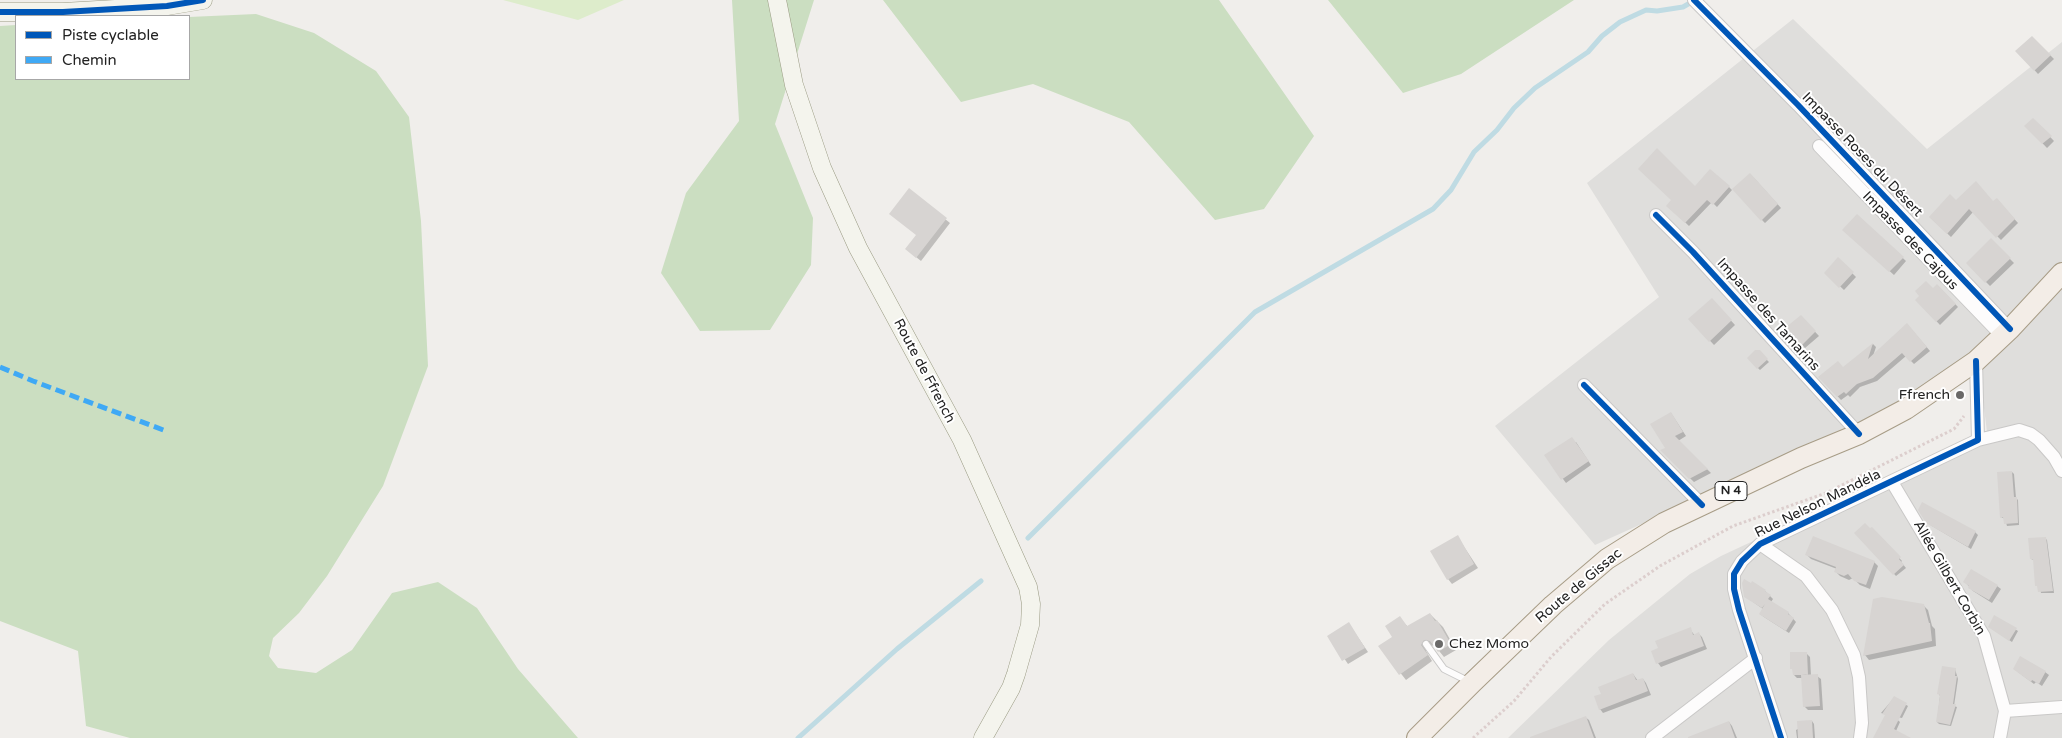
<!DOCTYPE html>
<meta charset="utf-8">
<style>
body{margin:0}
#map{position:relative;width:2062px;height:738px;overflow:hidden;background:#f0eeeb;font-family:"Varela Round",sans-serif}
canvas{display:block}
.legend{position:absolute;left:15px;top:15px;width:175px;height:65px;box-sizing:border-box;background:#fff;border:1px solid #a7a7a7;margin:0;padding:6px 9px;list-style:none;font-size:15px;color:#222}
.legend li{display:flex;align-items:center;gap:10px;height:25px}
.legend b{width:25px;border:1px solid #a7a7a7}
</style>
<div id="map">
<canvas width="2062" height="738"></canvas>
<ul class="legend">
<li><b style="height:6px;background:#0057b8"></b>Piste cyclable</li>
<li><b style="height:6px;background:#3fa9f5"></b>Chemin</li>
</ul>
</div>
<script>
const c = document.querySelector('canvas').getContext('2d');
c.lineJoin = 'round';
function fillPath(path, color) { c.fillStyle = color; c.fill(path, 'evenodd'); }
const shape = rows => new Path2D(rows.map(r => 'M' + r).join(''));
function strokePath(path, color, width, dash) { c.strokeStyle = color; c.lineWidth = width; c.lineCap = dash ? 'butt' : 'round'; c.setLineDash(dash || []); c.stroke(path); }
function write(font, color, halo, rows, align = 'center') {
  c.font = font + ' "Varela Round",sans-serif'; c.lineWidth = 4; c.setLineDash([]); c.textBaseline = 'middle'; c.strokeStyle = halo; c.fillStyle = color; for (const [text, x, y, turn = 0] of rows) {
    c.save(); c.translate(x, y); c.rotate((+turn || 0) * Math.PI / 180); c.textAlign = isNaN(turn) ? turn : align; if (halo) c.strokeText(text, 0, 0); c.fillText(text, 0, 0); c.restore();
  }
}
const residential = shape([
 [1793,19,1927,149,2062,42,2062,738,1508,738,1609,640,1690,574,1721,556,1987,432,1977,352,1903,399,1846,432,1595,545,1495,426,1659,297,1587,183]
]);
const grass = shape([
 [503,0,624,0,578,20]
]);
const forest = shape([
 [732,0,814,0,775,124,813,218,811,265,770,330,700,331,661,273,686,193,739,121],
 [883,0,1219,0,1314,136,1264,209,1215,220,1129,122,1033,84,961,102],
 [1328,0,1574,0,1461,74,1403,93],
 [256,14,314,33,376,71,409,117,421,221,428,366,383,486,327,576,299,613,273,638,269,656,278,668,316,673,352,650,392,593,438,582,477,608,518,669,578,738,130,738,86,726,78,651,0,621,0,26,16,25,16,79,189,79,189,17]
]);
const shadow = shape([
 [2032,37,2054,59,2038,74,2017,51],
 [2033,119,2054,141,2047,148,2026,126],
 [1754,178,1781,208,1765,223,1762,220],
 [1729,187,1732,190,1717,207,1712,202,1689,226,1668,206,1673,201,1695,188],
 [909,190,950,223,921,261,911,253,917,235],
 [1997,200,2018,223,2001,240,1973,212,1951,237,1930,217,1956,201,1994,202],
 [1857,215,1906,261,1894,275,1844,230],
 [1991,240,2014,263,1990,286,1967,263],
 [1838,259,1856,277,1844,290,1826,273],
 [1937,285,1958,307,1940,325,1917,300,1920,296,1933,290],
 [1712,300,1735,325,1714,345,1690,319],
 [1801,317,1819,336,1805,348,1787,328],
 [1911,329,1930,351,1914,364,1906,356,1877,381,1860,387,1850,397,1848,395,1841,400,1820,377,1844,369,1873,344,1876,347,1873,356],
 [1757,350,1769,362,1760,370,1748,358],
 [1671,413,1686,436,1678,441,1711,473,1694,482,1662,451,1667,449],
 [1576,442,1591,465,1566,483,1546,456],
 [2012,472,2014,474,2016,498,2018,500,2019,525,2007,526,2005,519,2001,517],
 [1927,523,1975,532,1978,535,1971,549],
 [1872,529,1902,561,1901,562,1906,568,1896,576,1856,533],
 [1457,536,1478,568,1452,584,1448,579],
 [2045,538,2047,540,2054,593,2041,593,2034,560,2031,559],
 [1807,555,1874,562,1878,566,1870,589,1860,585,1853,578,1849,580,1840,576,1836,572,1837,569,1811,559],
 [1965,582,1997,586,2001,589,1992,603,1973,591],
 [1765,591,1773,599,1771,602,1788,613,1796,622,1789,633,1764,617,1760,614,1763,609,1746,597],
 [1923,605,1928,610,1932,626,1935,629,1936,646,1869,660,1865,655],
 [1430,614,1443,627,1456,650,1444,657,1435,646,1429,645,1426,651,1432,661,1406,680,1380,647,1393,637,1399,617,1408,627],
 [1995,617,2018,631,2012,642,1991,628],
 [1349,624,1368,652,1348,664,1329,636],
 [1690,629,1695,636,1699,634,1702,637,1707,649,1661,667,1658,663],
 [1807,654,1810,657,1811,676,1817,676,1821,679,1823,710,1808,710,1804,706,1802,678,1797,678,1794,675],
 [1955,669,1958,679,1954,706,1957,707,1951,726,1939,724,1937,722,1940,696,1939,694],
 [2018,672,2045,672,2049,675,2042,686,2036,682,2034,684],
 [1633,674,1638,681,1643,679,1646,683,1651,695,1603,713,1600,709],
 [1894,698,1908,706,1902,718,1893,716,1900,722,1896,731,1895,738,1875,738,1887,715,1881,713],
 [1585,717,1589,720,1596,738,1546,738],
 [1812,721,1814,724,1815,738,1797,738,1796,730],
 [1729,722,1732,726,1737,738,1697,738]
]);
const stream = shape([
 [1028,538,1255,312,1433,209,1451,190,1474,152,1497,130,1514,108,1535,88,1588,52,1602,36,1620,22,1646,10,1657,11,1683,7,1695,0],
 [798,738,897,649,981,581]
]);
const building = shape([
 [2032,36,2051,55,2034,71,2015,51],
 [2033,118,2052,136,2042,144,2024,126],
 [1657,148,1695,186,1710,169,1730,186,1713,205,1707,200,1685,223,1666,206,1671,200,1638,169],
 [1750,173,1778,204,1761,221,1732,189],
 [1976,181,1993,201,1997,198,2015,219,1996,238,1969,209,1947,234,1929,217,1950,194,1956,200],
 [909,188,947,218,916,258,905,249,916,235,889,214],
 [1857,214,1904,257,1889,272,1842,230],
 [1991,238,2011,258,1985,283,1966,263],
 [1838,257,1854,272,1839,288,1824,273],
 [1926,281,1933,288,1937,284,1956,304,1936,322,1915,300,1919,296,1915,291],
 [1712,298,1732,320,1709,342,1688,319],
 [1801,315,1816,331,1801,346,1785,328],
 [1907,323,1927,347,1910,362,1902,353,1873,378,1857,384,1846,394,1844,392,1837,397,1818,377,1838,361,1843,367,1873,343,1868,359],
 [1755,350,1760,350,1768,359,1757,369,1747,358],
 [1671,412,1683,432,1675,436,1708,469,1689,479,1660,450,1665,448,1650,424],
 [1572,437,1589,461,1561,480,1544,455],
 [2012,471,2014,497,2017,497,2018,523,2004,524,2003,517,2000,518,1997,472],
 [1922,502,1976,531,1968,547,1926,523,1918,510],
 [1865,523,1870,528,1872,527,1901,557,1899,559,1904,565,1893,575,1854,533],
 [1458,535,1474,564,1447,580,1430,551],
 [1813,536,1875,561,1866,585,1854,581,1848,574,1844,576,1834,572,1836,567,1805,555],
 [2046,537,2053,591,2038,592,2037,586,2035,586,2033,559,2030,559,2028,538],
 [1971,569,1998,585,1989,600,1968,588,1969,586,1963,582],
 [1744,579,1751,583,1752,581,1766,590,1765,591,1771,595,1768,599,1789,612,1788,614,1794,618,1786,631,1759,614,1765,604,1762,608,1744,597,1742,583],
 [1882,597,1924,604,1929,623,1930,623,1932,641,1863,656,1873,599],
 [1430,613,1435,621,1437,620,1451,644,1438,652,1430,641,1424,640,1421,645,1428,655,1399,675,1378,646,1392,637,1385,626,1400,616,1407,626],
 [1994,615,2017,628,2009,641,1988,627],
 [1349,622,1365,648,1342,661,1327,636],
 [1691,627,1693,635,1699,632,1704,646,1656,664,1651,651,1658,648,1655,641],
 [1790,652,1807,652,1808,675,1793,675,1792,669,1790,669],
 [2020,656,2046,671,2039,684,2032,680,2031,682,2013,669],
 [1942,666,1956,668,1955,676,1957,676,1953,704,1956,704,1950,725,1936,722,1940,695,1937,694],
 [1633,673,1636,680,1643,678,1648,691,1599,710,1594,696,1601,694,1598,687],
 [1818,674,1820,706,1803,707,1801,675],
 [1894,696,1907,703,1894,729,1911,738,1873,738,1885,715,1882,714],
 [1586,716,1594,738,1530,738,1530,737],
 [1812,720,1813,738,1798,738,1797,721],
 [1729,721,1735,738,1688,738,1688,737]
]);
const path = shape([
 [1473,738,1514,701,1551,657,1605,604,1660,566,1733,526,1826,493,1954,429,1964,416]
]);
const lane = shape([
 [1426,644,1444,669,1468,681]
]);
const street = shape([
 [1694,0,1798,105,2010,329],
 [1819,146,2002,336],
 [1656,215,1693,252,1859,434],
 [1584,385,1702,505],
 [1978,440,2019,430,2031,434,2039,440,2054,457,2062,471],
 [1892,482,1984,636,2005,711,2000,738],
 [1760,544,1806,576,1832,610,1854,655,1859,677,1862,723,1860,738],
 [2005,711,2062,707],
 [1652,738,1756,658],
 [1781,738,1739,610,1734,589,1734,574,1742,561,1760,544,1978,440,1976,361]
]);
const secondary = shape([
 [777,0,794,85,822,168,858,248,962,440,1028,587,1031,604,1030,625,1016,674,1011,688,983,738],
 [0,12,63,12,167,6,203,0]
]);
const primary = shape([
 [1417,738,1472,683,1553,605,1607,559,1664,523,1801,458,1859,434,1906,409,1976,361,2010,329,2062,273]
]);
const quiet = shape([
 [0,367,33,381,166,431]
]);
const cycleway = shape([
 [1694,0,1798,105,2010,329],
 [0,12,63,12,167,6,203,0],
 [1656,215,1693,252,1859,434],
 [1584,385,1702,505],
 [1781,738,1739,610,1734,589,1734,574,1742,561,1760,544,1978,440,1976,361]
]);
const markers = [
 [1960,395,5,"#6a6968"],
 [1439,644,5,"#6a6968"]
];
const shields = [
 [1731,491,32]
];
const shieldNames = [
 ["N 4",1731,491]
];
const streetNames = [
 ["Impasse Roses du Désert",1862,155,46],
 ["Impasse des Cajous",1910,241,46],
 ["Impasse des Tamarins",1768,315,48],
 ["Route de Ffrench",924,371,62],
 ["Rue Nelson Mandéla",1818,504,-26],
 ["Allée Gilbert Corbin",1949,578,60],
 ["Route de Gissac",1579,586,-40]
];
const poiNames = [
 ["Ffrench",1950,395],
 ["Chez Momo",1449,644,"left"]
];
fillPath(residential, '#dfdedc');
fillPath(grass, '#ddeccb');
fillPath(forest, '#cbdec1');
fillPath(shadow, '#0003');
strokePath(stream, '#bfdbe3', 5);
fillPath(building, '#d7d4d2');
strokePath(lane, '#c9c8c7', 8);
strokePath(street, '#c9c8c7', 14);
strokePath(secondary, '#999a82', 19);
strokePath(primary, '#a79c86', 22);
strokePath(path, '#dccecd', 3, [2.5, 2.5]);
strokePath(lane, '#fdfcfc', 6);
strokePath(street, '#fdfcfc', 12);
strokePath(secondary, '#f4f4ed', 18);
strokePath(primary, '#f3ede7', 20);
strokePath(quiet, '#3fa9f5', 5, [10, 5]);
strokePath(cycleway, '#0057b8', 6);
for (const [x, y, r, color] of markers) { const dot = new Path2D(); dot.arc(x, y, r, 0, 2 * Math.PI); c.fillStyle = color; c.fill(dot); strokePath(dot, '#fff', 2); }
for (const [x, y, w] of shields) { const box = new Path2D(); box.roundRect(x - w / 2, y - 9.5, w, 19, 4); c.fillStyle = '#fff'; c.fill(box); strokePath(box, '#222', 1); }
write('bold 12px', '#222', null, shieldNames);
write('14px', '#222', '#fff', streetNames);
write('14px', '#222', '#fff', poiNames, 'right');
</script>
